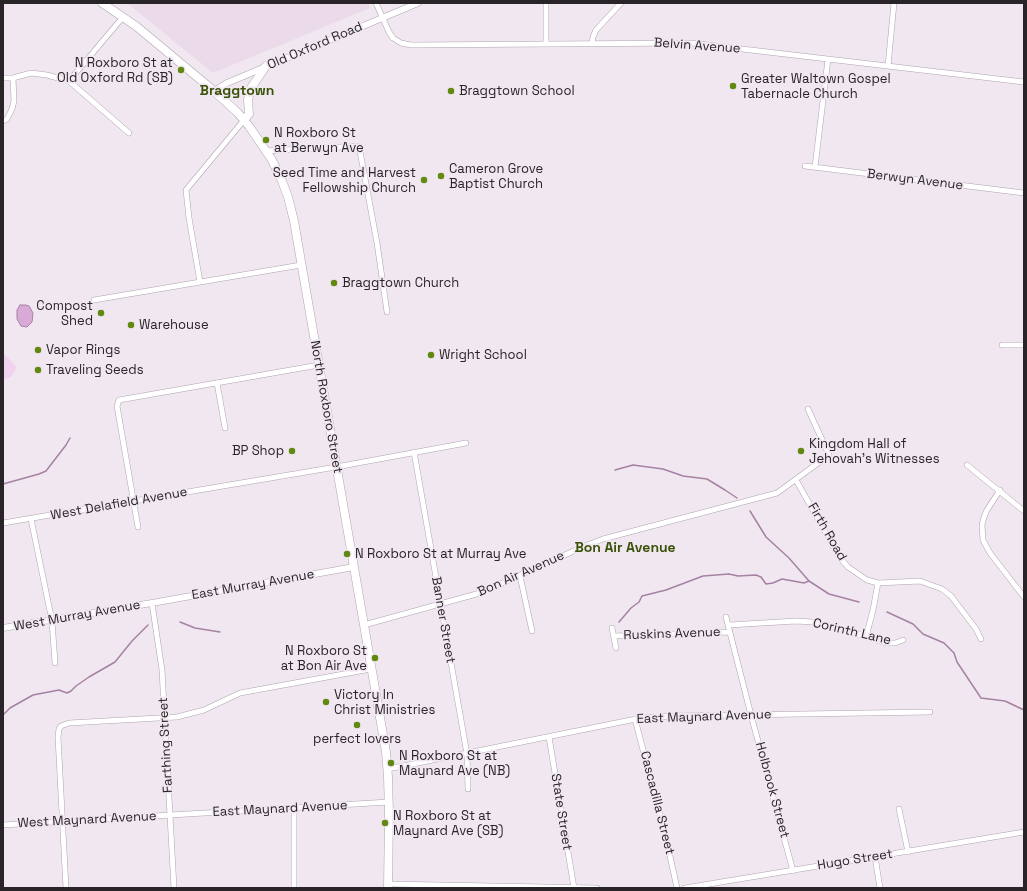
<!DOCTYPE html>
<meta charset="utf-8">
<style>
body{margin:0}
#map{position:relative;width:1027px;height:891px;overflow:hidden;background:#f1e7f1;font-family:"Space Grotesk",sans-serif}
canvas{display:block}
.frame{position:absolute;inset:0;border:4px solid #282427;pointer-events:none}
</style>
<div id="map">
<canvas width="1027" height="891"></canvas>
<div class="frame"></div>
</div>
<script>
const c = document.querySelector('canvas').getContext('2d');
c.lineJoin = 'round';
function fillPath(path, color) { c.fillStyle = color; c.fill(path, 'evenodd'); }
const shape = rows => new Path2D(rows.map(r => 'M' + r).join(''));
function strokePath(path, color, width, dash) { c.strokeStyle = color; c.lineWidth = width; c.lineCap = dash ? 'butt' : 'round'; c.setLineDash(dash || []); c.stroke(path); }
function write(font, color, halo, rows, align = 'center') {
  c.font = font + ' "Space Grotesk",sans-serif'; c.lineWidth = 3.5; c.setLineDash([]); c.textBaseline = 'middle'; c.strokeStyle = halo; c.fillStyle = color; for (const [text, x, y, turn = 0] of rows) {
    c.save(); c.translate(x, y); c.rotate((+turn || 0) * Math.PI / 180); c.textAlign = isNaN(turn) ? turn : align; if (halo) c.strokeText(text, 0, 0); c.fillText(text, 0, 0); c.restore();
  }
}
const built = shape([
 [127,3,368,3,370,8,213,73]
]);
const green = shape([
 [3,353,17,367,11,377,3,380]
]);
const water = shape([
 [20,305,26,305,29,306,33,313,32,322,27,327,21,326,17,319,17,310,20,305]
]);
const stream = shape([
 [615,470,633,465,663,469,683,476,707,479,725,490,737,498],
 [3,484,39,474,46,471,66,445,70,438],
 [750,511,766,537,789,558,809,581,829,594,859,602],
 [887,612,913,624,923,634,944,643,954,653,957,662,981,698,1005,701,1024,710],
 [180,622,195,628,220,632],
 [619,622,631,608,639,602,642,596,666,590,703,576,729,574,738,576,756,575,761,577,766,584,773,583,782,579,804,583,809,581],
 [3,715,10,708,33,695,59,690,67,693,71,691,76,686,89,677,115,662,132,641,148,625]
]);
const minor = shape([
 [376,3,389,32,393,38,401,43,411,45,691,43,1024,82],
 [546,44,546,3],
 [592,44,593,37,596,30,621,3],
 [888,66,894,3],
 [3,78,13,78,31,73,47,75,69,81,129,133],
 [69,81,123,17],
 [3,121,7,119,12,109,14,101,13,78],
 [265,151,359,146,377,243,387,312],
 [805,166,1024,193],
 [815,167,828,59],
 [200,282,189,218,186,190,244,120],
 [94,300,301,265],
 [1002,345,1024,345],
 [217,383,225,428],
 [414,452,467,754,468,789],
 [967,465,1024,511],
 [796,480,840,558,848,567,867,580,878,583,920,581,942,589,951,596,976,629,981,639],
 [1000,490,987,510,984,517,982,525,983,540,990,553,1024,597],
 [31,519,52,621,55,663],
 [3,523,336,467,466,443],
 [138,527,117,406,119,400,319,365],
 [520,576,532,631],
 [152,603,162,670,174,888],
 [726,617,751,715,793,871],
 [364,625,480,593,587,545,603,539,777,493,829,455,808,409],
 [729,625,796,621,812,622,839,628,886,643,895,643,903,640],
 [612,628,616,648],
 [614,636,730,632],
 [866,637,873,610,878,583],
 [635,719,666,838,677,888],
 [549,737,574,888],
 [388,769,641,718,674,716,930,712],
 [294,808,294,888],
 [899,809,908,852],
 [3,825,389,802],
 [875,857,880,888],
 [388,884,597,888],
 [66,888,58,737,59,729,61,726,69,723,177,717,204,710,240,693,371,669],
 [685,888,1024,832]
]);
const tertiary = shape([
 [214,91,227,83,418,3],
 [3,628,152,603,354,567]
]);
const primary = shape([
 [102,3,136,26,214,91,238,113,249,126,272,160,282,181,288,197,294,221,386,752,388,777,389,814,388,888],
 [244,120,249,114,248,100,251,88,266,66]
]);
const markers = [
 [181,70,4,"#618912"],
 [733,86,4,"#618912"],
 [451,91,4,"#618912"],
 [266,140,4,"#618912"],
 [441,176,4,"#618912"],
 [424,180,4,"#618912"],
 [334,283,4,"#618912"],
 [101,313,4,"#618912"],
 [131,325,4,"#618912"],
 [38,350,4,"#618912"],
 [431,355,4,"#618912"],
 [38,370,4,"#618912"],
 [292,451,4,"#618912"],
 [801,451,4,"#618912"],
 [347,554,4,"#618912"],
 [375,658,4,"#618912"],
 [326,702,4,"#618912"],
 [357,725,4,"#618912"],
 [391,763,4,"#618912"],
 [385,823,4,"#618912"]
];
const streetNames = [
 ["Old Oxford Road",315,46,-23],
 ["Belvin Avenue",697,46,4],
 ["Berwyn Avenue",915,180,7],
 ["North Roxboro Street",326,407,80],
 ["West Delafield Avenue",119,504,-10],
 ["Firth Road",827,532,60],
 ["Bon Air Avenue",521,574,-24],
 ["East Murray Avenue",253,585,-10],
 ["West Murray Avenue",77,616,-10],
 ["Banner Street",443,620,80],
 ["Corinth Lane",852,632,13],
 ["Ruskins Avenue",672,634,-2],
 ["East Maynard Avenue",704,717,-2],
 ["Farthing Street",166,745,-93],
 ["Holbrook Street",772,790,75],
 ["Cascadilla Street",657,803,76],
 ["East Maynard Avenue",280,809,-3],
 ["State Street",561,812,81],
 ["West Maynard Avenue",87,820,-3],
 ["Hugo Street",855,860,-9]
];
const poiNames = [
 ["N Roxboro St at",173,63,"right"],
 ["Old Oxford Rd (SB)",173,78,"right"],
 ["Greater Waltown Gospel",741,79],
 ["Tabernacle Church",741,94],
 ["Braggtown School",459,91],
 ["N Roxboro St",274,133],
 ["at Berwyn Ave",274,148],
 ["Cameron Grove",449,169],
 ["Baptist Church",449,184],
 ["Seed Time and Harvest",416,173,"right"],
 ["Fellowship Church",416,188,"right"],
 ["Braggtown Church",342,283],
 ["Compost",93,306,"right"],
 ["Shed",93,321,"right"],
 ["Warehouse",139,325],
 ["Vapor Rings",46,350],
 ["Wright School",439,355],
 ["Traveling Seeds",46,370],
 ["Kingdom Hall of",809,444],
 ["Jehovah’s Witnesses",809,459],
 ["BP Shop",284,451,"right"],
 ["N Roxboro St at Murray Ave",355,554],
 ["N Roxboro St",367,651,"right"],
 ["at Bon Air Ave",367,666,"right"],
 ["Victory In",334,695],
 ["Christ Ministries",334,710],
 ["perfect lovers",357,739,"center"],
 ["N Roxboro St at",399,756],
 ["Maynard Ave (NB)",399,771],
 ["N Roxboro St at",393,816],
 ["Maynard Ave (SB)",393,831]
];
const neighbourhoodNames = [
 ["Braggtown",237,91],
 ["Bon Air Avenue",625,548]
];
fillPath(built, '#ebdae9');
fillPath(green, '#f1d2ef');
fillPath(water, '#daaad7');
strokePath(water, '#a582a2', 1);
strokePath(stream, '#a582a2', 1.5);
strokePath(minor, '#ada4ad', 6);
strokePath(tertiary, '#ada4ad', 7);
strokePath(primary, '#ada4ad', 9);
strokePath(minor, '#fff', 5);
strokePath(tertiary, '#fff', 6);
strokePath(primary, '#fff', 8);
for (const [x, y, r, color] of markers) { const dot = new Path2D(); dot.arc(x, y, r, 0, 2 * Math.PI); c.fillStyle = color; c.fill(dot); strokePath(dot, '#f1e7f1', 1.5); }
write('13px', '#282427', '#f1e7f1', streetNames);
write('13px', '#282427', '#f1e7f1', poiNames, 'left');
write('bold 14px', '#3a5309', '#f1e7f1', neighbourhoodNames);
</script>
